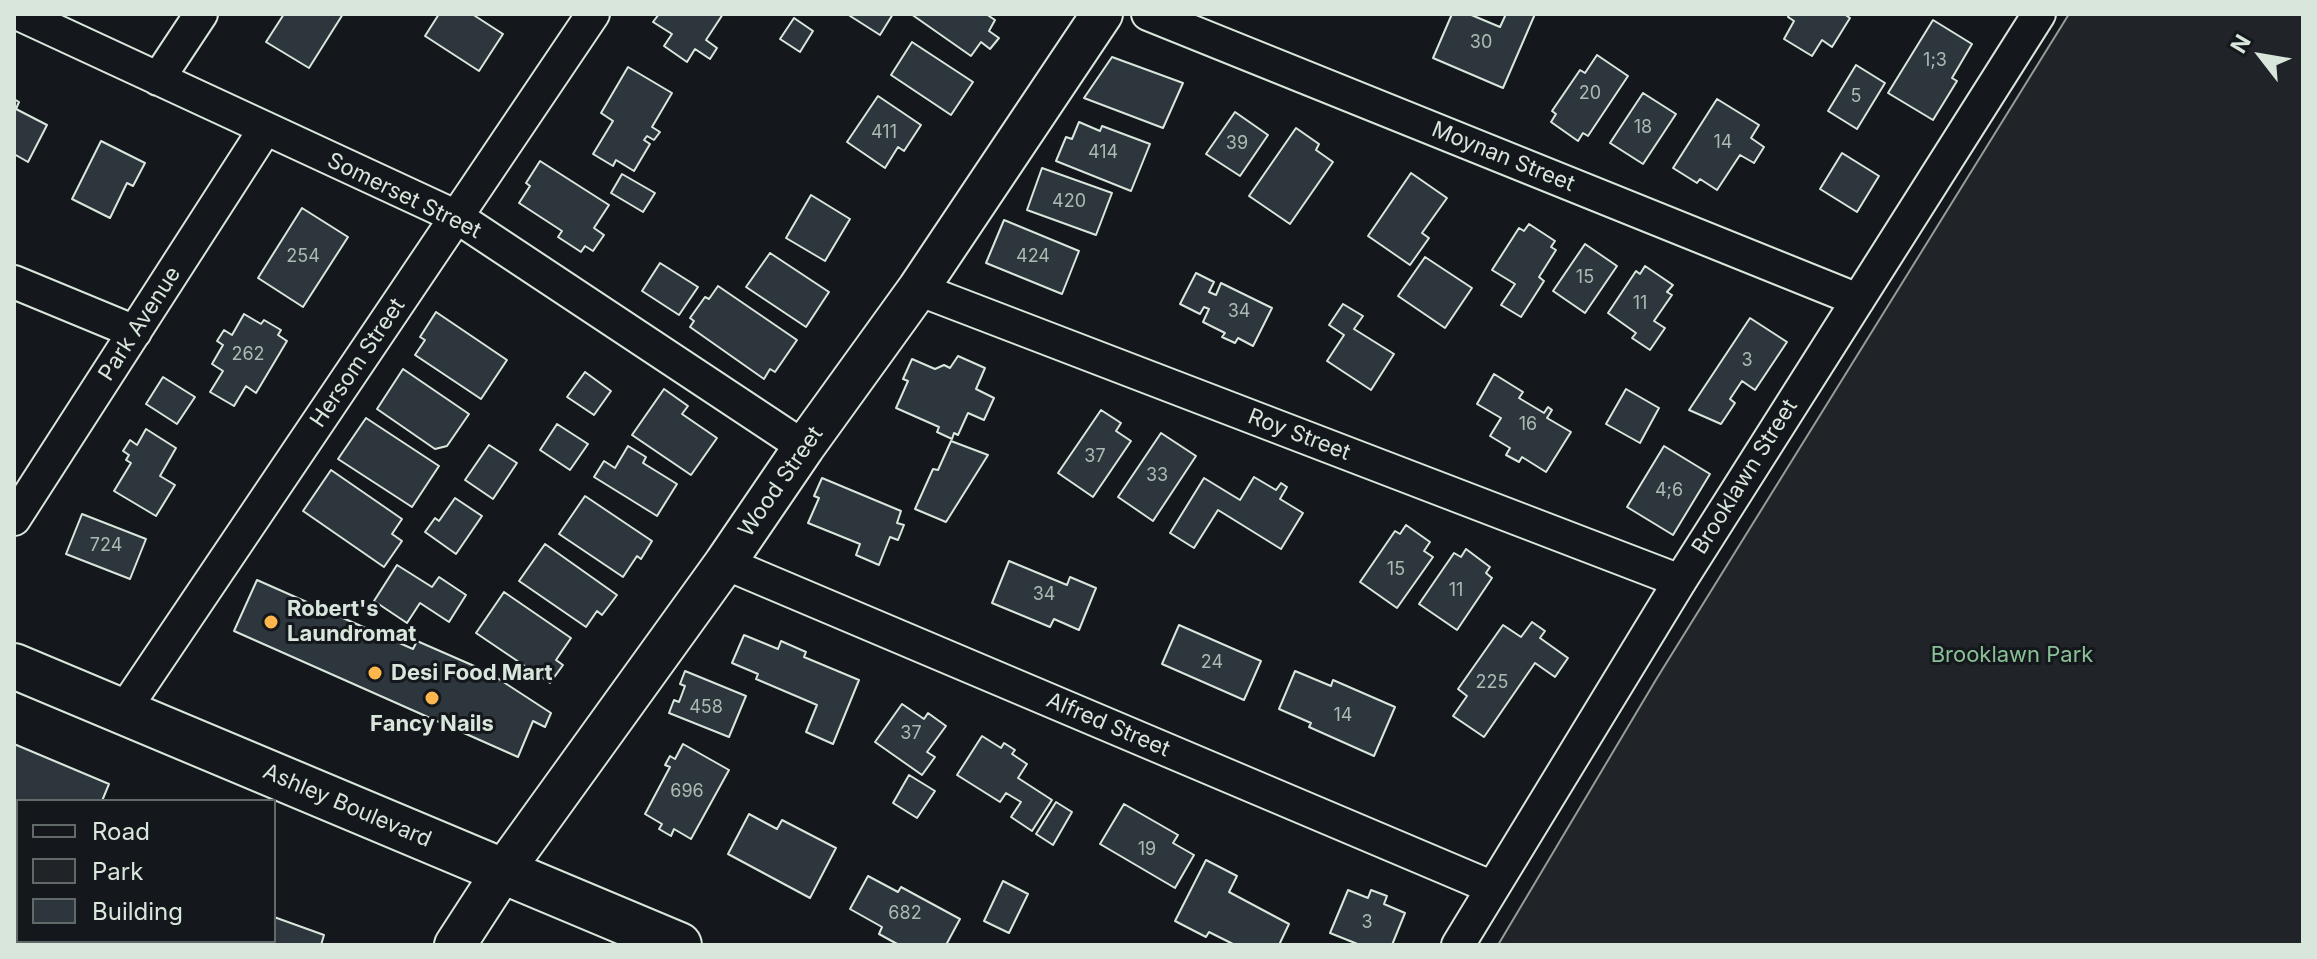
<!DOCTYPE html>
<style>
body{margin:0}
#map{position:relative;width:2317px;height:959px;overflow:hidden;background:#14181c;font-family:Inter,sans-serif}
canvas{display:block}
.frame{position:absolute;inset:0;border:16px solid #d8e6dc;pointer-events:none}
.legend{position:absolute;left:16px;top:799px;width:260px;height:144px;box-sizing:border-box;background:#14181c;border:2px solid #626a69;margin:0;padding:10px 14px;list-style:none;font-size:24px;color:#d8e6dc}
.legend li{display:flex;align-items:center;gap:16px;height:40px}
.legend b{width:40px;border:2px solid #626a69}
.north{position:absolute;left:2221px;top:16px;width:80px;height:80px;-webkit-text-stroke:6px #14181c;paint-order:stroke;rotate:301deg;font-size:22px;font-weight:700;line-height:32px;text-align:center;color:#d8e6dc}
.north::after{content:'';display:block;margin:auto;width:28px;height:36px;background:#d8e6dc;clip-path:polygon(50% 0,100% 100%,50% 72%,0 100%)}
</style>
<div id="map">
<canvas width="2317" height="959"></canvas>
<div class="frame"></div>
<ul class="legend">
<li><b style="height:10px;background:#14181c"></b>Road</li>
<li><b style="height:22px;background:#202428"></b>Park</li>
<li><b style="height:22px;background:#2c363c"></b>Building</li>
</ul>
<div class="north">N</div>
</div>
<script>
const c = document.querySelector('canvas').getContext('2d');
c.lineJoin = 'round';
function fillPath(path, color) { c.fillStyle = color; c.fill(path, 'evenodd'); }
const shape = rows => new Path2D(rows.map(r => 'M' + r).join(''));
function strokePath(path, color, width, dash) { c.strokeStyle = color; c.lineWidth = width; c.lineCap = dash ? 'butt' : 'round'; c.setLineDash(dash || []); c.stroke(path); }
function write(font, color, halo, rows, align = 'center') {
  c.font = font + ' Inter,sans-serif'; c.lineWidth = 6; c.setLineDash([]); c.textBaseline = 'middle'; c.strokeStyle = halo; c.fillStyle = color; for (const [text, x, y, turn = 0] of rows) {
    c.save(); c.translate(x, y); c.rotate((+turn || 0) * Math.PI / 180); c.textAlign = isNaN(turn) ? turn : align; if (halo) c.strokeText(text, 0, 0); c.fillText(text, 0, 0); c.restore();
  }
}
const green = shape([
 [2069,14,2303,14,2303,945,1498,945,1657,678,2069,14]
]);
const building = shape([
 [284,14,343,14,309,68,266,42,284,14],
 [439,14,472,14,503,34,479,71,425,36,439,14],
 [659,14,723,14,706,40,717,48,710,59,695,49,687,62,664,46,672,34,653,22,659,14],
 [847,14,893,14,880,35,847,14],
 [911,14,986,14,995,20,989,31,999,38,990,49,981,42,971,56,911,14],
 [1452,14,1469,14,1500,27,1506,14,1535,14,1503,88,1433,58,1452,14],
 [1789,14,1844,14,1850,18,1832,47,1822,40,1812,56,1784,39,1794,21,1788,17,1789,14],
 [794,18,813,31,800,52,780,39,794,18],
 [1933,20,1972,44,1952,78,1957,81,1933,120,1888,93,1933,20],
 [912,42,973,82,951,115,891,75,912,42],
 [1597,55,1628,76,1588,136,1583,133,1578,141,1551,122,1556,114,1552,111,1580,70,1585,73,1597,55],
 [1112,57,1183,83,1163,128,1084,98,1112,57],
 [1856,65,1885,83,1857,129,1828,111,1856,65],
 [628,67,672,93,652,127,660,132,654,140,647,136,644,140,650,144,634,171,616,160,613,166,593,154,613,121,601,113,628,67],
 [1643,93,1676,114,1643,164,1610,143,1643,93],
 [878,96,921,125,904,151,898,147,885,168,847,142,878,96],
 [14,99,19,102,16,109,47,125,28,162,14,154,14,99],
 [1717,99,1759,125,1751,138,1764,147,1754,163,1740,155,1717,190,1700,179,1697,183,1673,168,1717,99],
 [1235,112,1268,135,1240,176,1206,154,1235,112],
 [1079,122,1100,131,1102,126,1150,144,1131,191,1056,161,1066,137,1072,139,1079,122],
 [1296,128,1319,144,1316,150,1333,162,1290,224,1249,196,1296,128],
 [101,141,145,163,133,186,127,183,110,218,72,199,101,141],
 [1842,153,1879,176,1857,212,1820,189,1842,153],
 [540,161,609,205,594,228,604,235,593,251,585,246,581,252,558,237,562,231,519,203,530,186,526,183,540,161],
 [1042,168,1112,193,1096,235,1027,210,1042,168],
 [1411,173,1447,198,1422,233,1429,238,1410,265,1368,236,1411,173],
 [622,174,655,193,643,212,611,193,622,174],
 [811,195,850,219,825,261,786,238,811,195],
 [302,208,348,237,303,307,258,278,302,208],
 [1004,220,1079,251,1062,294,986,263,1004,220],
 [1529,224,1555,241,1551,247,1556,250,1539,277,1544,281,1521,317,1501,305,1515,284,1492,270,1519,228,1524,231,1529,224],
 [1585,244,1617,266,1585,313,1553,291,1585,244],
 [770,253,829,292,806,327,746,287,770,253],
 [1425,257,1472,288,1445,328,1398,296,1425,257],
 [660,263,698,287,679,315,642,291,660,263],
 [1645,266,1673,285,1667,292,1672,295,1654,321,1665,328,1650,350,1632,338,1636,333,1608,313,1636,271,1640,274,1645,266],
 [1196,273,1214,282,1209,292,1216,295,1221,283,1272,308,1253,346,1238,338,1235,343,1222,337,1225,333,1203,322,1209,309,1204,307,1200,314,1180,304,1196,273],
 [718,286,797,340,775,372,770,369,764,379,690,327,694,321,690,318,705,297,709,299,718,286],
 [1343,304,1363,316,1354,329,1394,354,1371,390,1327,361,1344,335,1329,325,1343,304],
 [436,312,507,360,481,399,415,355,425,340,420,337,436,312],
 [244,314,261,324,264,320,281,330,278,335,287,341,256,393,246,386,234,406,210,392,223,371,212,364,223,345,217,341,224,330,232,335,244,314],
 [1750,318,1787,342,1755,390,1742,381,1730,399,1735,403,1721,424,1689,410,1750,318],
 [958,356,985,368,976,389,994,398,984,420,968,413,958,435,954,433,952,439,937,432,939,427,896,408,908,381,903,379,912,359,935,369,944,365,950,368,958,356],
 [403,369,469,414,447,446,435,449,377,409,403,369],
 [585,372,611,391,594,415,567,397,585,372],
 [1494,374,1523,392,1519,398,1544,413,1548,407,1552,410,1547,418,1571,432,1546,472,1522,457,1519,462,1506,455,1510,448,1490,436,1501,418,1477,404,1494,374],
 [163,377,195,397,177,424,146,404,163,377],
 [664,389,688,406,682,414,717,438,691,475,632,435,664,389],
 [1626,389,1659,408,1640,443,1606,424,1626,389],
 [1101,410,1121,423,1116,431,1131,441,1093,497,1058,473,1101,410],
 [366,418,439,466,412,507,338,459,366,418],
 [557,424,588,444,570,470,540,450,557,424],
 [146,429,176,448,160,476,175,485,156,516,114,491,131,463,126,460,129,455,123,451,130,440,137,445,146,429],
 [1161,433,1196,456,1153,521,1118,497,1161,433],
 [951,441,988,455,946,522,915,509,933,469,938,470,951,441],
 [489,445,517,463,493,499,465,480,489,445],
 [628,446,646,457,643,463,677,484,657,516,594,477,604,461,615,468,628,446],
 [1664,446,1710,474,1673,535,1627,507,1664,446],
 [331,470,402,519,392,534,402,541,384,567,303,511,331,470],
 [1254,477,1276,490,1281,483,1287,487,1280,499,1303,513,1281,549,1218,510,1194,548,1170,533,1204,478,1240,500,1254,477],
 [822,478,901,511,897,523,904,525,898,540,890,537,879,565,856,555,860,544,808,523,819,498,814,496,822,478],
 [585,496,652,541,641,559,637,556,623,577,559,534,585,496],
 [455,498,482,516,456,554,425,532,435,518,439,521,455,498],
 [82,514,146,539,130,579,66,554,82,514],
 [1406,525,1430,542,1424,551,1433,557,1397,608,1360,582,1395,531,1400,534,1406,525],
 [545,544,617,595,602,615,597,611,586,627,519,581,545,544],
 [1466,549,1490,567,1486,573,1492,578,1457,630,1419,604,1454,553,1461,557,1466,549],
 [1009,561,1067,585,1070,577,1096,588,1079,630,1054,619,1050,627,992,603,1009,561],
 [397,565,432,587,439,577,466,595,449,622,420,603,407,623,374,601,397,565],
 [257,580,413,649,417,641,488,672,551,713,545,727,533,721,518,757,234,631,257,580],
 [504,592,571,638,556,660,563,665,550,683,476,633,504,592],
 [1532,622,1545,631,1540,638,1568,658,1555,677,1535,663,1484,737,1453,716,1467,696,1458,689,1503,625,1521,637,1532,622],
 [1179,625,1261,661,1244,700,1162,664,1179,625],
 [744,635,778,649,781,641,806,652,804,657,859,680,833,744,806,732,817,705,756,679,758,674,732,663,744,635],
 [685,671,746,696,729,737,669,713,674,700,679,702,685,686,680,684,685,671],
 [1295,671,1331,686,1333,680,1395,707,1374,756,1309,727,1311,723,1279,709,1295,671],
 [902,704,924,719,928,713,946,726,927,752,935,757,922,775,875,742,902,704],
 [982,736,1001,748,1004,743,1015,750,1012,754,1027,764,1018,778,1052,800,1032,831,1011,817,1021,802,1006,793,1000,802,957,775,982,736],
 [14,744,109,784,102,801,18,801,18,850,14,849,14,744],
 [683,744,729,770,691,839,674,829,671,836,659,829,662,824,645,814,670,767,665,765,670,756,675,759,683,744],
 [909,775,935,791,917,818,893,803,909,775],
 [1056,802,1072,812,1053,845,1036,834,1056,802],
 [1124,804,1178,835,1173,843,1194,855,1175,888,1100,844,1124,804],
 [749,814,777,829,782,820,836,848,810,898,728,854,749,814],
 [1206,860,1237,876,1229,892,1289,924,1279,945,1235,945,1209,932,1206,937,1175,921,1206,860],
 [868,876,898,892,901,887,960,919,946,945,899,945,879,934,882,927,850,909,868,876],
 [1003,881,1028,894,1009,933,984,921,1003,881],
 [1348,890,1368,898,1371,890,1387,896,1384,904,1405,913,1392,945,1360,945,1330,933,1348,890],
 [274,917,324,935,321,945,222,945,223,941,274,941,274,917]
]);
const minor = shape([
 [19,14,457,217,804,447],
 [1148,14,1858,300],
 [158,79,201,14],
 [14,282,135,332],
 [918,289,1680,581],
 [14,519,265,129],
 [725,563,1491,887],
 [122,713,593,14],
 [1458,945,1680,581,2039,14]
]);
const tertiary = shape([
 [455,945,503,871,725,563,804,447,918,289,1102,14]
]);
const secondary = shape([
 [14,666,679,945]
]);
const markers = [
 [271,622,8,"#ffb74d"],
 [375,673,8,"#ffb74d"],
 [432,698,8,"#ffb74d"]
];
const numberNames = [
 ["30",1481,43],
 ["1;3",1935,61],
 ["20",1590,94],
 ["5",1856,97],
 ["18",1643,128],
 ["411",884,133],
 ["14",1723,143],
 ["39",1237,144],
 ["414",1103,153],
 ["420",1069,202],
 ["254",303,257],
 ["424",1033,257],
 ["15",1585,278],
 ["11",1640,304],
 ["34",1239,312],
 ["262",248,355],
 ["3",1747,361],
 ["16",1528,425],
 ["37",1095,457],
 ["33",1157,476],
 ["4;6",1669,491],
 ["724",106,546],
 ["15",1396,570],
 ["11",1456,591],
 ["34",1044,595],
 ["24",1212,663],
 ["225",1492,683],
 ["458",706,708],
 ["14",1343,716],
 ["37",911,734],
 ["696",687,792],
 ["19",1147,850],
 ["682",905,914],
 ["3",1367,923]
];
const streetNames = [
 ["Moynan Street",1503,157,22],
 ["Somerset Street",404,196,26],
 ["Park Avenue",140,324,-57],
 ["Hersom Street",358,363,-56],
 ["Roy Street",1299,435,21],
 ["Brooklawn Street",1745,477,-58],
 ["Wood Street",781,482,-55],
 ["Alfred Street",1108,725,23],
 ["Ashley Boulevard",347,806,23]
];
const poiNames = [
 ["Robert's",287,609],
 ["Laundromat",287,634],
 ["Desi Food Mart",391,673],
 ["Fancy Nails",432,724,"center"]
];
const parkNames = [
 ["Brooklawn Park",2012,655]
];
fillPath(green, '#202428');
strokePath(green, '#939e99', 2);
fillPath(building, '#2c363c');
strokePath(building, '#d8e6dc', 2);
strokePath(minor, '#d8e6dc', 36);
strokePath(tertiary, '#d8e6dc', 44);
strokePath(secondary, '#d8e6dc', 48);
strokePath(minor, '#14181c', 32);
strokePath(tertiary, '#14181c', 40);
strokePath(secondary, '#14181c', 44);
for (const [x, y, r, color] of markers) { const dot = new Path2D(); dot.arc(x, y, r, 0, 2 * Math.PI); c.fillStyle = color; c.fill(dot); strokePath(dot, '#14181c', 3); }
write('18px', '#adbab4', null, numberNames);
write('22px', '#d8e6dc', '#14181c', streetNames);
write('bold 22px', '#d8e6dc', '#14181c', poiNames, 'left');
write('22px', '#8ac095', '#14181c', parkNames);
</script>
